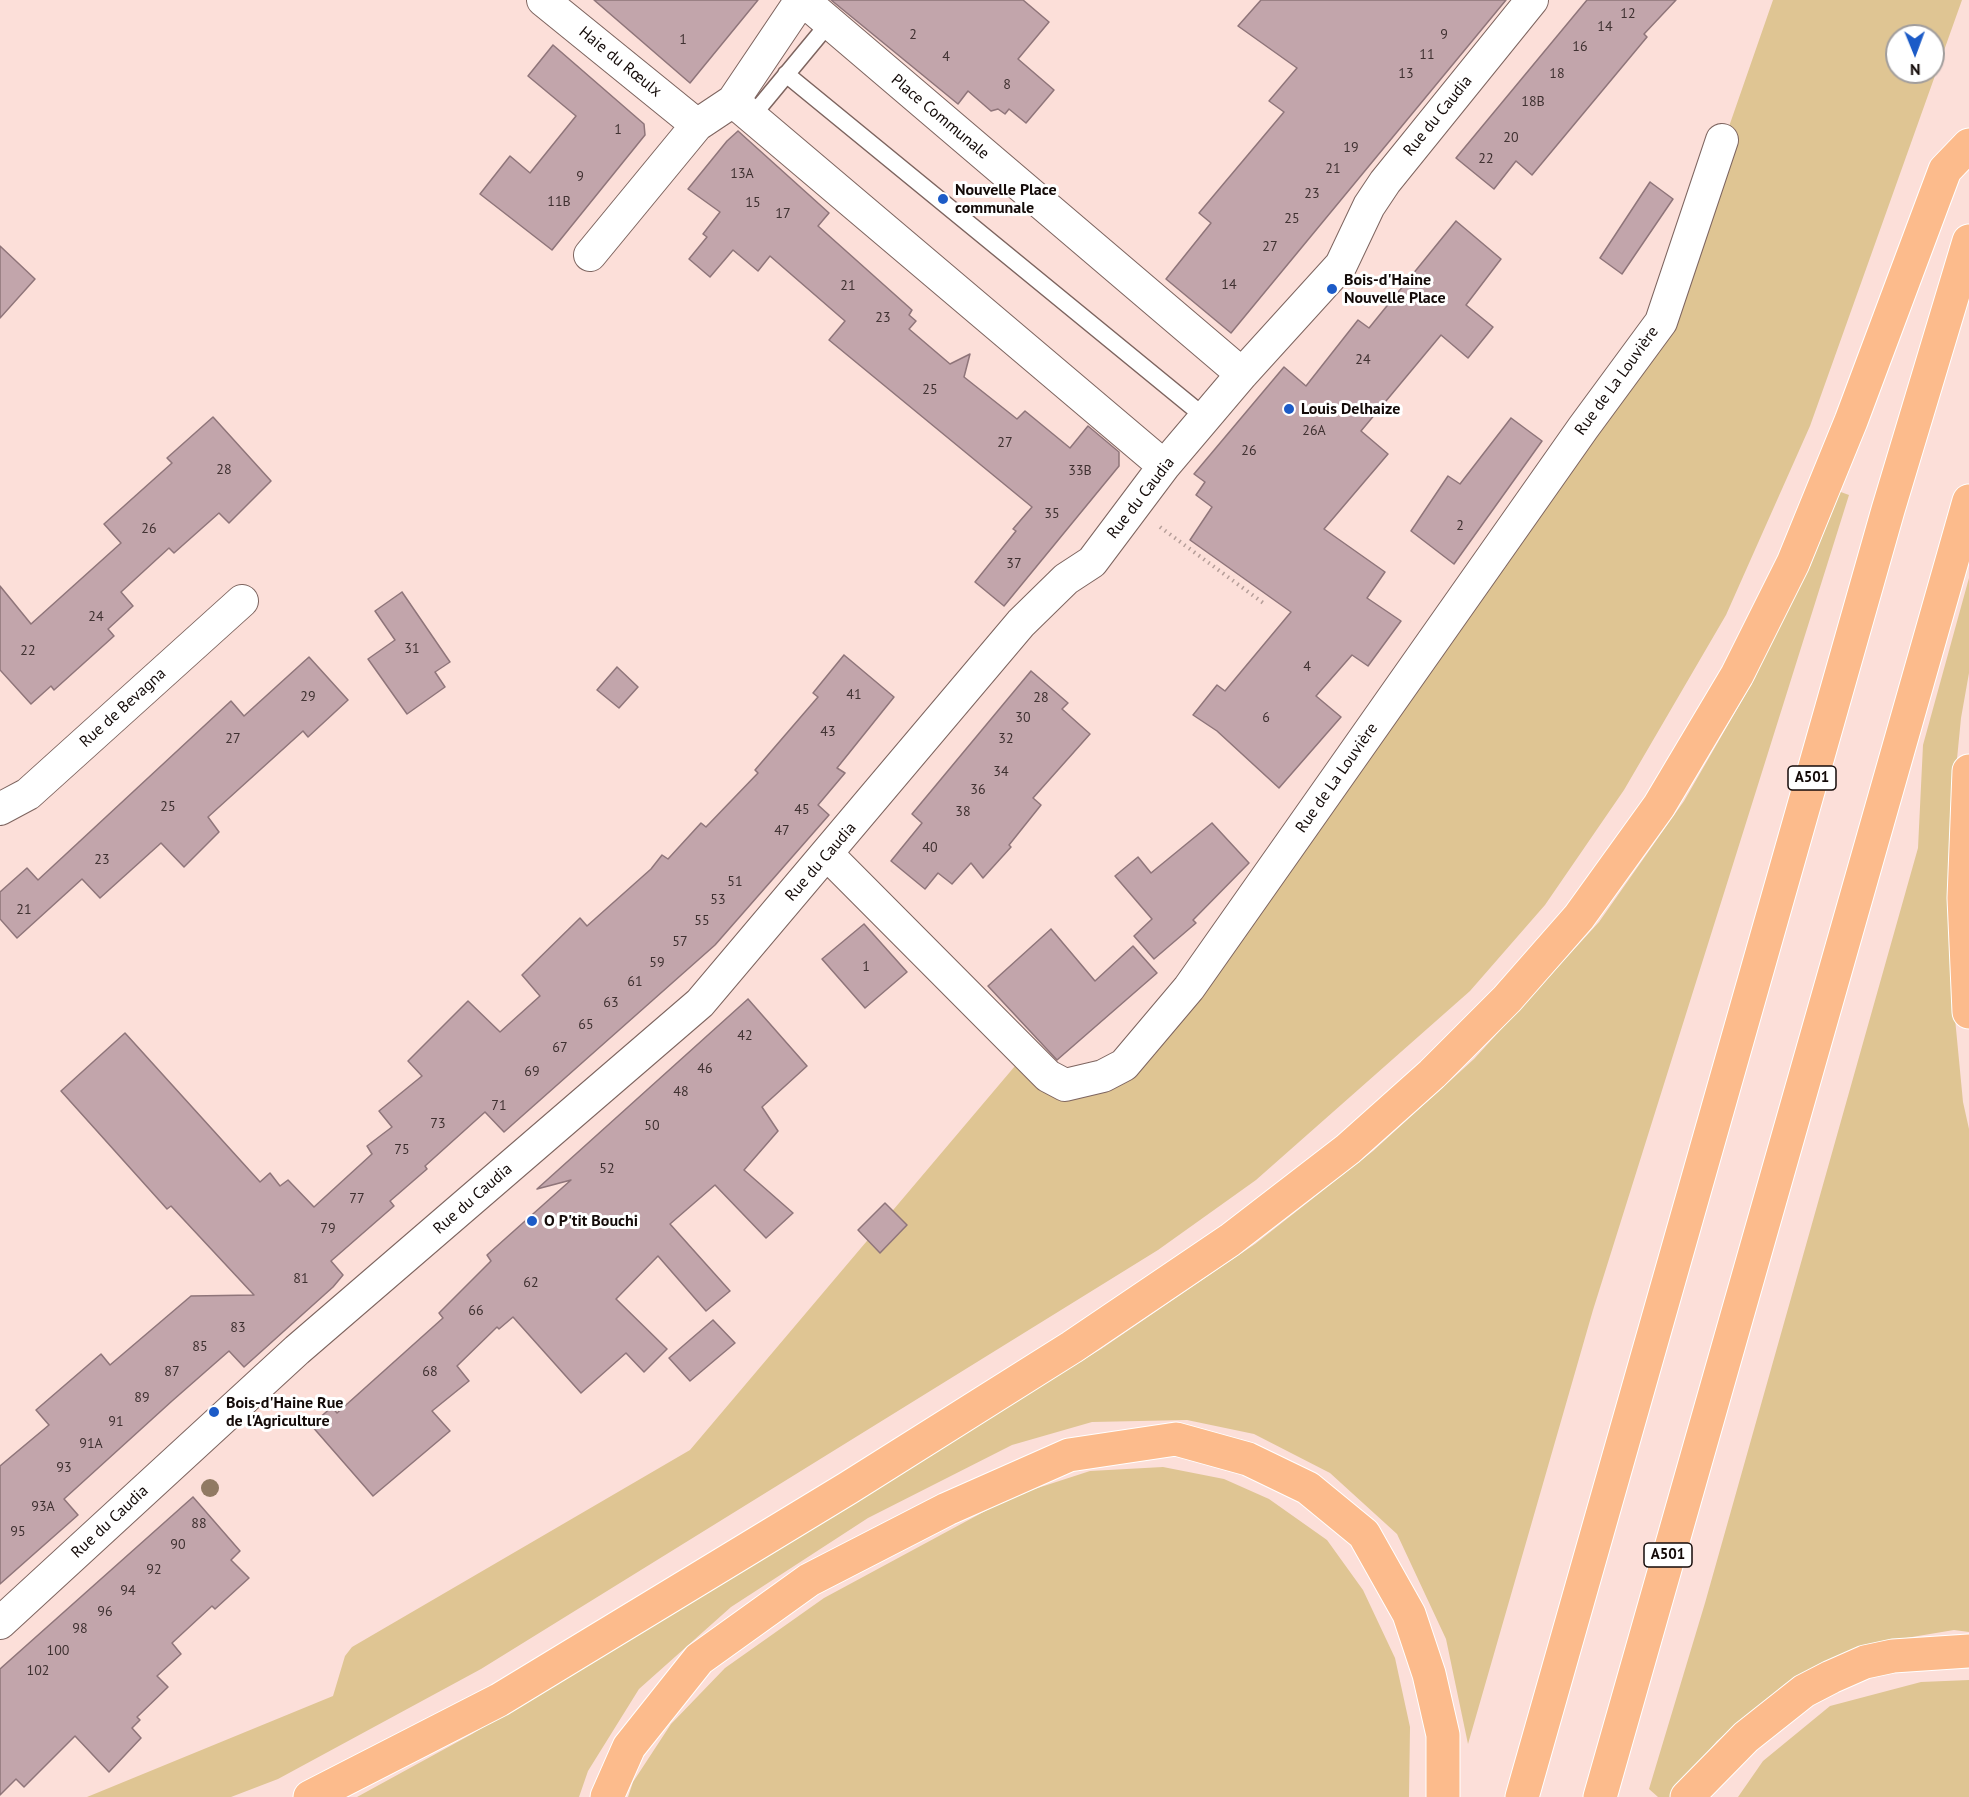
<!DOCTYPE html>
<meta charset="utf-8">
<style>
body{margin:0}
#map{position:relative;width:1969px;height:1797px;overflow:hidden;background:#fcdfd9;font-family:"PT Sans",sans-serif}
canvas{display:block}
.north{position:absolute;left:1885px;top:24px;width:60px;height:60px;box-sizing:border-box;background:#fff;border:2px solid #a19d9c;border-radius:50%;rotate:179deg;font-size:16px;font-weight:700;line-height:24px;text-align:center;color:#130a08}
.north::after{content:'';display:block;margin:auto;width:21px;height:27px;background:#1c5bc7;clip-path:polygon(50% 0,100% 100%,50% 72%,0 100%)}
</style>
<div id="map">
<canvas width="1969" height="1797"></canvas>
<div class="north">N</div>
</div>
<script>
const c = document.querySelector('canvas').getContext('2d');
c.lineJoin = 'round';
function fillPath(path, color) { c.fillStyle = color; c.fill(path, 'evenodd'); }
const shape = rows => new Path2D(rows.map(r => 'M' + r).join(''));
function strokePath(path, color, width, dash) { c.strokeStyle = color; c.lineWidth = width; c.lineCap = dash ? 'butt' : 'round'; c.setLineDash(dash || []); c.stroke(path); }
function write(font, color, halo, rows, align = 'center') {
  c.font = font + ' "PT Sans",sans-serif'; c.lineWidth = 6; c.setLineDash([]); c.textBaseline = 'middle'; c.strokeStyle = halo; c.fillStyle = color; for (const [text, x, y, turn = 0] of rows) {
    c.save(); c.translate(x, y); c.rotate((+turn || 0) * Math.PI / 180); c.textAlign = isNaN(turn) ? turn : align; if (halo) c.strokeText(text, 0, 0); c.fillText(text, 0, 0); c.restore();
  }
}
const green = shape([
 [1773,0,1962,0,1810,426,1726,615,1624,790,1545,905,1470,991,1256,1180,1158,1250,481,1669,278,1779,231,1797,87,1797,333,1696,345,1656,352,1647,690,1450,1026,1053,1048,1076,1124,1065,1661,322],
 [1897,36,1933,36,1933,72,1897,72],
 [1838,491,1849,495,1593,1310,1468,1744,1446,1639,1397,1534,1330,1473,1254,1434,1187,1420,1092,1422,1012,1445,868,1518,731,1607,639,1689,588,1771,579,1797,357,1797,472,1734,1101,1349,1255,1244,1373,1151,1474,1059,1599,922,1684,801,1755,678],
 [1969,578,1969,673,1961,718,1949,841,1950,966,1963,1102,1969,1129,1969,1632,1954,1630,1876,1643,1785,1684,1717,1741,1670,1797,1658,1797,1649,1789,1705,1603,1918,848,1923,745],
 [1163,1467,1224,1479,1269,1499,1327,1540,1363,1590,1395,1658,1410,1727,1409,1797,628,1797,633,1782,671,1724,725,1668,824,1598,1013,1496,1090,1471],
 [1969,1680,1969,1797,1738,1797,1763,1761,1830,1706,1921,1682]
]);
const building = shape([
 [594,0,758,0,690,83,594,0],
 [831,0,1023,0,1049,22,1018,59,1054,90,1026,123,1009,109,1005,114,998,109,991,111,968,91,958,104,831,0],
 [1261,0,1506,0,1231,333,1166,279,1211,223,1199,213,1284,112,1269,101,1297,68,1238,26,1261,0],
 [1587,0,1676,0,1644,34,1647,37,1532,175,1516,161,1494,189,1456,158,1587,0],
 [553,45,644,124,645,135,552,250,480,194,510,156,530,173,576,116,528,76,553,45],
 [738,131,829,213,818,226,912,310,909,315,916,321,909,329,950,364,970,354,964,377,1017,419,1025,411,1070,448,1088,426,1119,452,1119,466,1004,606,975,582,1016,531,1013,529,1032,507,829,340,845,321,770,256,758,271,733,250,710,277,689,259,707,237,703,234,720,212,688,189,727,141,738,131],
 [1650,182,1673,199,1622,274,1600,258,1650,182],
 [1456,221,1501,259,1466,305,1493,327,1468,358,1441,335,1361,431,1388,454,1324,529,1385,572,1367,598,1401,621,1368,666,1352,655,1316,696,1341,717,1279,788,1217,731,1193,715,1217,685,1225,691,1291,612,1190,540,1212,507,1196,495,1205,482,1194,474,1284,367,1306,386,1358,320,1369,328,1456,221],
 [0,246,35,279,0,318,0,246],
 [213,417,271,481,229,523,219,513,174,553,169,548,121,592,133,606,108,629,114,636,54,690,51,686,31,704,0,670,0,586,31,624,121,543,104,524,172,463,167,458,213,417],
 [1511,418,1542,441,1454,564,1411,531,1448,476,1460,484,1511,418],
 [402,592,450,662,435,672,445,687,407,714,368,659,395,640,375,611,402,592],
 [844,655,894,697,837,768,845,773,818,805,829,815,715,945,504,1132,485,1112,425,1166,427,1169,390,1201,394,1206,331,1261,343,1275,333,1287,244,1367,229,1351,172,1401,64,1499,78,1515,0,1584,0,1466,49,1425,36,1410,101,1354,110,1365,191,1296,254,1295,171,1206,167,1209,61,1091,125,1033,260,1182,270,1173,280,1186,288,1180,314,1207,372,1154,367,1146,392,1127,379,1111,422,1076,408,1061,468,1001,500,1032,540,996,522,975,580,918,587,926,651,869,662,855,668,859,701,823,706,827,758,773,755,770,818,697,813,693,844,655],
 [309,657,348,700,308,737,303,731,208,817,219,832,184,867,161,843,100,898,82,879,17,938,0,919,0,892,27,868,38,880,231,701,244,716,309,657],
 [617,667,638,687,619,708,597,690,617,667],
 [1031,671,1068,703,1062,709,1090,734,1033,798,1041,805,1009,845,1011,847,983,878,971,863,952,884,938,873,925,889,891,861,922,823,912,814,1031,671],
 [1212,823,1249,863,1193,920,1196,923,1154,959,1134,936,1152,919,1115,876,1138,857,1151,873,1212,823],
 [864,924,907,972,865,1008,822,959,864,924],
 [1051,929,1095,981,1133,946,1157,973,1057,1060,988,986,1051,929],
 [748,999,807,1066,762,1107,778,1131,744,1170,793,1213,766,1238,715,1185,670,1224,730,1291,706,1311,658,1256,616,1299,667,1349,644,1372,626,1353,581,1393,513,1317,499,1329,497,1327,457,1366,469,1381,432,1411,450,1431,373,1496,311,1425,332,1407,337,1413,443,1318,439,1313,491,1261,487,1255,571,1180,537,1189,748,999],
 [885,1203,907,1225,880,1253,858,1230,885,1203],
 [713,1320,735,1343,690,1381,669,1358,713,1320],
 [193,1497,240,1551,231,1560,249,1578,215,1609,212,1606,172,1643,181,1654,157,1676,168,1687,137,1717,140,1720,132,1728,141,1738,109,1772,75,1736,24,1787,16,1779,0,1795,0,1669,193,1497]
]);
const path = shape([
 [1160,527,1266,605]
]);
const lane = shape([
 [786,74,1206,418],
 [752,116,829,23]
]);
const street = shape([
 [543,0,697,125],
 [803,0,1242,374],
 [733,101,1164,466],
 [590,255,697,125,733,101,801,0],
 [0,809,28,794,242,601],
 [828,855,1048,1076,1065,1085,1103,1076,1124,1065,1189,988,1583,428,1661,322,1722,140],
 [0,1623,297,1350,700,1003,1021,623,1066,579,1092,562,1164,466,1242,374,1341,265,1369,206,1385,182,1532,0]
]);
const highway = shape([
 [1969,771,1964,898,1969,1012],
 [310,1797,499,1700,848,1488,1072,1347,1230,1240,1348,1149,1432,1074,1507,999,1579,917,1659,806,1737,675,1793,563,1851,421,1945,170,1969,145],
 [607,1797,629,1747,699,1659,809,1580,947,1509,1069,1455,1176,1439,1248,1459,1308,1488,1364,1534,1409,1614,1429,1674,1443,1735,1443,1797],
 [1522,1797,1888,510,1969,241],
 [1600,1797,1969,501],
 [1687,1797,1746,1737,1804,1691,1831,1677,1865,1662,1893,1656,1969,1651]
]);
const trees = [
 [210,1488]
];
const markers = [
 [943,199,6,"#1c5bc7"],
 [1332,289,6,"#1c5bc7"],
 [1289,409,6,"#1c5bc7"],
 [532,1221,6,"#1c5bc7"],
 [214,1412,6,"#1c5bc7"]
];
const numberNames = [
 ["12",1628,14],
 ["14",1605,27],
 ["2",913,35],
 ["9",1444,35],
 ["1",683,40],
 ["16",1580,47],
 ["11",1427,55],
 ["4",946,57],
 ["13",1406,74],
 ["18",1557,74],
 ["8",1007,85],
 ["18B",1533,102],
 ["1",618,130],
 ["20",1511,138],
 ["19",1351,148],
 ["22",1486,159],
 ["21",1333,169],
 ["13A",742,174],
 ["9",580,177],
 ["23",1312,194],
 ["11B",559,202],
 ["15",753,203],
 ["17",783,214],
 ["25",1292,219],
 ["27",1270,247],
 ["14",1229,285],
 ["21",848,286],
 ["23",883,318],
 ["24",1363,360],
 ["25",930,390],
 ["26A",1314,431],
 ["27",1005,443],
 ["26",1249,451],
 ["28",224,470],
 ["33B",1080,471],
 ["35",1052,514],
 ["2",1460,526],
 ["26",149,529],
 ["37",1014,564],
 ["24",96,617],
 ["31",412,649],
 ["22",28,651],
 ["4",1307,667],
 ["41",854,695],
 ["29",308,697],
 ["28",1041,698],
 ["30",1023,718],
 ["6",1266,718],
 ["43",828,732],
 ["27",233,739],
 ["32",1006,739],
 ["34",1001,772],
 ["36",978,790],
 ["25",168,807],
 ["45",802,810],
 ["38",963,812],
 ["47",782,831],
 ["40",930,848],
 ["23",102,860],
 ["51",735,882],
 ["53",718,900],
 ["21",24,910],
 ["55",702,921],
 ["57",680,942],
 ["59",657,963],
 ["1",866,967],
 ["61",635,982],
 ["63",611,1003],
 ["65",586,1025],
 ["42",745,1036],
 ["67",560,1048],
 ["46",705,1069],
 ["69",532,1072],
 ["48",681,1092],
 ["71",499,1106],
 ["73",438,1124],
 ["50",652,1126],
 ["75",402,1150],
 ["52",607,1169],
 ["77",357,1199],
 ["79",328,1229],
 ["81",301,1279],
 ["62",531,1283],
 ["66",476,1311],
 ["83",238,1328],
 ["85",200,1347],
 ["87",172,1372],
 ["68",430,1372],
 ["89",142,1398],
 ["91",116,1422],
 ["91A",91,1444],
 ["93",64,1468],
 ["93A",43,1507],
 ["88",199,1524],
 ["95",18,1532],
 ["90",178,1545],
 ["92",154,1570],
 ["94",128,1591],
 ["96",105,1612],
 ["98",80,1629],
 ["100",58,1651],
 ["102",38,1671]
];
const shields = [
 [1812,778,48],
 [1668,1555,48]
];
const shieldNames = [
 ["A501",1812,778],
 ["A501",1668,1555]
];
const streetNames = [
 ["Haie du Rœulx",620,62,39],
 ["Rue du Caudia",1438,116,-51],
 ["Place Communale",940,117,40],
 ["Rue de La Louvière",1617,381,-54],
 ["Rue du Caudia",1141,498,-52],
 ["Rue de Bevagna",123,708,-42],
 ["Rue de La Louvière",1337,778,-55],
 ["Rue du Caudia",821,862,-49],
 ["Rue du Caudia",473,1199,-41],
 ["Rue du Caudia",110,1522,-43]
];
const poiNames = [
 ["Nouvelle Place",955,190],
 ["communale",955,208],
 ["Bois-d'Haine",1344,280],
 ["Nouvelle Place",1344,298],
 ["Louis Delhaize",1301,409],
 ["O P'tit Bouchi",544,1221],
 ["Bois-d'Haine Rue",226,1403],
 ["de l'Agriculture",226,1421]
];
fillPath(green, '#dfc593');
fillPath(building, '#c2a5ab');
strokePath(building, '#8f757a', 1.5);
strokePath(lane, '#7d645f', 19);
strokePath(street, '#7d645f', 34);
strokePath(highway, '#fff', 35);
strokePath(path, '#b59e99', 4, [1.5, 4.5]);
strokePath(lane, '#fff', 16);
strokePath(street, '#fff', 32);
strokePath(highway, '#fcbb8c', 33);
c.fillStyle = '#917a63';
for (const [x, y] of trees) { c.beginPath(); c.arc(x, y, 9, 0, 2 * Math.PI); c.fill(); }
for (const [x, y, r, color] of markers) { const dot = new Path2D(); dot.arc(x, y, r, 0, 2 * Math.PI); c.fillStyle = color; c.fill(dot); strokePath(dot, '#fff', 2); }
write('14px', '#3f3131', null, numberNames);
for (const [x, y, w] of shields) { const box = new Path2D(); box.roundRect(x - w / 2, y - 12, w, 24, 4.5); c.fillStyle = '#fff'; c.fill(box); strokePath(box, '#130a08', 1.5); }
write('bold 15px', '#130a08', null, shieldNames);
write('16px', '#130a08', '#fff', streetNames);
write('bold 16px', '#130a08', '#fff', poiNames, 'left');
</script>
